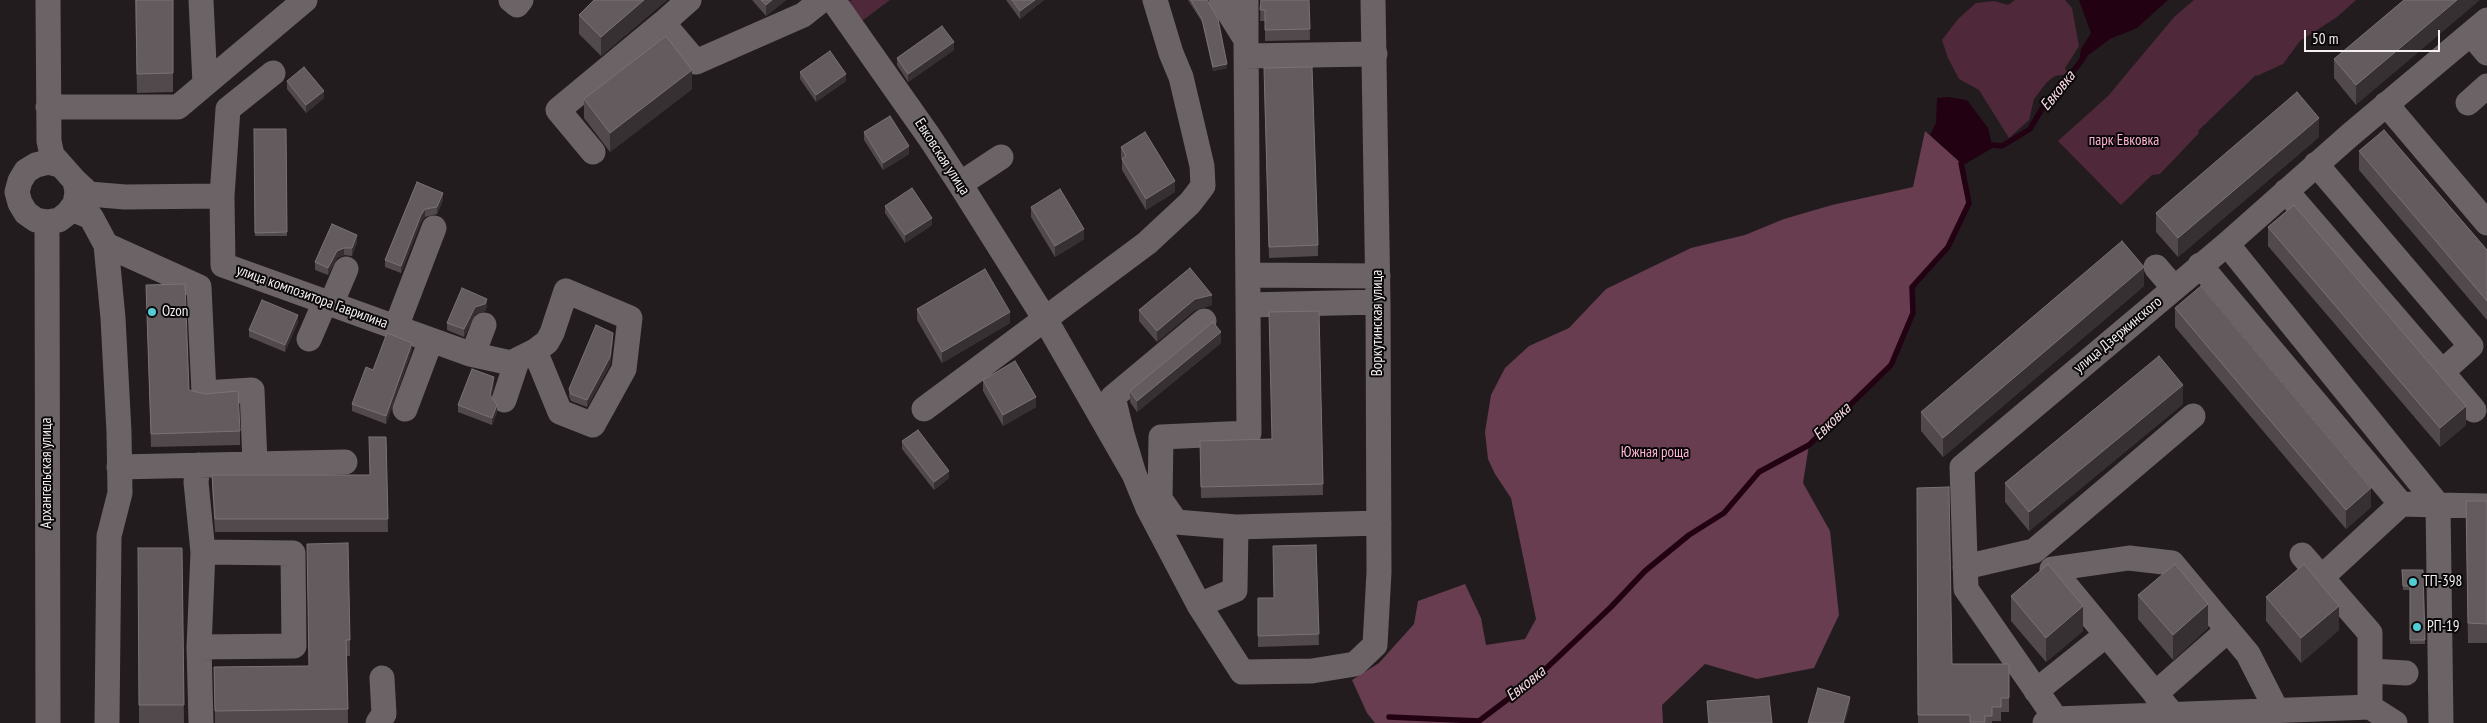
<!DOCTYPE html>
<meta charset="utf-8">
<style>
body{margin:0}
#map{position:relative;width:2487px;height:723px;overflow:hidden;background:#231c1f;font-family:"PT Sans Narrow",sans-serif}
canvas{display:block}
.scale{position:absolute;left:2304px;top:30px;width:136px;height:22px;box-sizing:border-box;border:2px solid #f4eff1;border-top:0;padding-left:6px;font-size:15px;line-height:18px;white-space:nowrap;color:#f4eff1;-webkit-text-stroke:4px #0a0809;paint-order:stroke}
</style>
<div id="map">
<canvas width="2487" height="723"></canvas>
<div class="scale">50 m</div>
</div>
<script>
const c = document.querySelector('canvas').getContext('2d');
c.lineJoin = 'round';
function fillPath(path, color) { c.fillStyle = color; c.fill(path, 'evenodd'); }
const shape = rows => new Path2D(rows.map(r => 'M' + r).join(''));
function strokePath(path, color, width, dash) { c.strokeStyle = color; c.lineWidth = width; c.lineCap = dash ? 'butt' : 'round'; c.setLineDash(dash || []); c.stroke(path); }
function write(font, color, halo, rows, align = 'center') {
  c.font = font + ' "PT Sans Narrow",sans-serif'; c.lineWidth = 4; c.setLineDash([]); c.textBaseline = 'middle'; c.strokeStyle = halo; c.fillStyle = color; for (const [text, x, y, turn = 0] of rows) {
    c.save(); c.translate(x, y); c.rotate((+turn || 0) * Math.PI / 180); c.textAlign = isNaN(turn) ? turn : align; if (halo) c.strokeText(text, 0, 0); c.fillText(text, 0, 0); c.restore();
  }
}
const green = shape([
 [852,0,890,0,862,21,848,2],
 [2015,0,2065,0,2072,8,2079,46,2065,68,2068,74,2055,76,2047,82,2034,99,2029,120,2009,138,1979,90,1959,79,1948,58,1942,40,1958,19,1976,3,1994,1,2008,5],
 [2194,0,2356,0,2337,17,2300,41,2283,64,2257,76,2256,75,2198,131,2199,133,2160,174,2152,175,2121,205,2058,141,2108,96,2175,16]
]);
const forest = shape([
 [1925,131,1961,163,1969,203,1948,247,1912,287,1913,313,1891,365,1809,445,1803,483,1830,531,1839,615,1814,668,1757,679,1705,664,1662,705,1663,723,1375,723,1367,713,1352,680,1379,663,1414,624,1418,601,1465,584,1481,618,1486,645,1525,639,1536,619,1511,498,1495,474,1488,459,1485,432,1491,395,1505,368,1529,346,1569,328,1606,289,1691,248,1745,235,1784,219,1832,205,1913,187]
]);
const water = shape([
 [2079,0,2168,0,2137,28,2110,39,2079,62,2081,49,2091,33],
 [1948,97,1967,100,1988,128,1992,145,1961,163,1930,135,1936,123,1937,98]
]);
const stream = shape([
 [1389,717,1479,721,1536,678,1611,607,1645,571,1689,535,1724,513,1759,472,1809,445,1891,365,1913,313,1912,287,1948,247,1969,203,1961,163,1992,145,2002,146,2030,129,2046,102,2059,90,2084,57]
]);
const minor = shape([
 [48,0,49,141,52,155,75,181,77,192,75,204,68,213,59,220,47,222,36,220,26,213,20,203,17,192,20,181,26,171,36,165,48,162,59,165],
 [201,0,205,84],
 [511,0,517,5,521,0],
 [689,0,663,23,696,62,803,15,822,0],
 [833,0,930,138,960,184,1045,319,1134,474],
 [1221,0,1246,40,1249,433,1161,437,1160,499,1176,522,1236,527],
 [1373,0,1378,302,1379,572,1375,645,1355,664,1312,671,1242,672,1199,605,1235,590,1236,527,1379,523],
 [2471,34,2487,53],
 [1246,40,1246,0],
 [1246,56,1375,54],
 [2468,103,2487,86],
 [2386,104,2487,223],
 [48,107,178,107,305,0],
 [593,152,558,110,663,23],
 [2316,164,2471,346,2442,372,2474,410],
 [75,181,89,194,125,197,222,196,223,265,470,354,511,363,535,351],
 [960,184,1001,157],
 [2286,191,2442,372],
 [222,196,228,109,273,73],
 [71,209,91,217,106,245,113,318,119,432,120,493,109,536,107,723],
 [47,222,48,723],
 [2227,244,2438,505],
 [106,245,199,287,204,393,252,390,255,463],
 [2200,265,2401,504,2438,505],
 [2156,267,2174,288],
 [1248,275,1378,276],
 [566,291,630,318,624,369,593,425,560,412,535,351,547,342,552,333,566,291],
 [331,304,346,269],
 [1248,305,1378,302],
 [396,327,434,228],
 [309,339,325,302],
 [473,354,484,325],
 [504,400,517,361],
 [405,409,431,340],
 [924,409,1147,243,1190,203,1203,186,1202,166,1181,77,1171,53,1155,0],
 [198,465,196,482,203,552,293,553,294,646,199,647,201,723],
 [119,467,345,462],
 [2302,555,2370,633,2370,707],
 [1965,567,2034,551,2193,416],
 [2052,569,2129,558,2172,563,2248,654,2277,711],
 [2322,577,2401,504],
 [2063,582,2173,715],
 [1199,605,1148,508,1134,474,1122,434,1113,397,1204,321],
 [199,647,203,552],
 [2370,671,2406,673],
 [2036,691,2106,635],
 [2155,694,2228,630],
 [2056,719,1966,589,1962,467,2227,244,2350,135,2487,20],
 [378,723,384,714,382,678],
 [2045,723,2056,719,2370,707,2395,723],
 [2441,723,2438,505,2487,506]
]);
const wall = shape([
 [135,0,173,0,173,92,137,93],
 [594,0,667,0,601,56,579,34,579,15],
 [752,0,786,0,766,16],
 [1006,0,1044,0,1020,19],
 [1188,0,1207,0,1227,68,1213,71,1202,22],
 [1261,0,1309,0,1310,40,1265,41,1265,21,1260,21],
 [2404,0,2356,105,2334,78,2334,59],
 [954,50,908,82,897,65,897,58],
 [800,72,846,81,816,102,800,79],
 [1264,79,1318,245,1318,256,1269,258],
 [287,81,324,98,306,113,287,89],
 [692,89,610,152,584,118,584,99],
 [254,129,286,129,287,236,255,236],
 [864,132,909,154,883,170,864,140],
 [2319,137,2178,257,2156,232,2156,213],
 [1121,147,1175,192,1146,210,1122,170,1122,160,1121,158],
 [2359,151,2487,250,2487,320,2359,170],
 [417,182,443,200,437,214,425,217,421,222,401,273,385,267,385,260],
 [885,206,932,225,905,243,885,213],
 [1031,207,1084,239,1055,257,1031,217],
 [332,224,357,242,352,256,344,255,337,258,328,275,315,270,315,262],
 [2268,227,2466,425,2440,447,2268,246],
 [146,285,189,390,240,431,240,445,151,447],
 [2144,286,1943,457,1921,431,1921,412],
 [1212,305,1195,310,1157,342,1139,321,1139,310],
 [487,306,485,311,475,314,464,337,447,330,447,323],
 [2175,308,2371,507,2346,529,2175,327],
 [917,309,1010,323,942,363,917,320],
 [1319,311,1323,495,1201,498,1200,441,1272,439],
 [298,322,285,352,249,337,249,330],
 [613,340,610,365,587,407,571,401,569,396,569,389],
 [1221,343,1137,412,1130,402,1130,391],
 [412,350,386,424,352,411,352,404,373,370],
 [983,380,1036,407,1003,426,983,391],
 [494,384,491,397,497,412,492,425,458,412,458,405],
 [2183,404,2029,531,2005,502,2005,483],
 [386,437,388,532,215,532,212,488,212,475,370,475],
 [902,441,949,478,934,490,902,449],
 [1917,488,1952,664,2009,664,2009,712,2001,712,2001,721,1992,721,1992,723,1918,723],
 [2487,501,2487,643,2468,643,2466,520],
 [307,544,350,640,350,656,347,656,348,723,215,723,214,667,309,666],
 [1316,545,1319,645,1258,647,1258,598,1274,598],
 [138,548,182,548,184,723,139,723],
 [2402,570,2423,570,2425,644,2410,644,2410,590,2403,590],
 [2138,595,2208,628,2173,660,2138,619],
 [2011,596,2083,631,2046,662,2011,621],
 [2266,597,2339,630,2301,663,2266,621],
 [1707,701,1772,723,1708,723]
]);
const shadedWall = shape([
 [644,0,667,0,601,56,601,37],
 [772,0,786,0,766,16,766,5],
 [1035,0,1044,0,1020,19,1020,11],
 [2457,0,2480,0,2356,105,2356,85],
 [954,42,954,50,908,82,908,74],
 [1227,64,1227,68,1213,71,1213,67],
 [692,70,692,89,610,152,610,133],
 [846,74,846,81,816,102,816,95],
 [324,91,324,98,306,113,306,105],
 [2319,118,2319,137,2178,257,2178,238],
 [909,146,909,154,883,170,883,163],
 [1175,181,1175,192,1146,210,1146,199],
 [443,193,443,200,437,214,437,207],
 [425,209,425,217,421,222,401,273,401,266,421,215],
 [932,218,932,225,905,243,905,235],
 [1084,229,1084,239,1055,257,1055,246],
 [357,235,357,242,352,256,352,248],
 [344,248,344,255,337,258,328,275,328,268,337,251],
 [2144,267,2144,286,1943,457,1943,438],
 [1212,295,1212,305,1195,310,1157,342,1157,331,1195,299],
 [487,299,487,306,485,311,475,314,464,337,464,329,475,307],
 [1010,312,1010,323,942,363,942,352],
 [298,315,298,322,285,352,285,345],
 [1221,332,1221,343,1137,412,1137,401],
 [613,333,613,340,610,365,587,407,587,400],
 [412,343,412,350,386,424,386,416],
 [494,377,494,384,490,402,490,395],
 [2183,385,2183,404,2029,531,2029,512],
 [1036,397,1036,407,1003,426,1003,415],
 [497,405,497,412,492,425,492,418],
 [2466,406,2466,425,2440,447,2440,428],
 [949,471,949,478,934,490,934,482],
 [2371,488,2371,507,2346,529,2346,510],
 [2208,604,2208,628,2173,660,2173,635],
 [2083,606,2083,631,2046,662,2046,638],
 [2339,606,2339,630,2301,663,2301,638],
 [1850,697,1850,704,1845,723,1843,723]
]);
const building = shape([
 [136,0,173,0,173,73,137,74,136,0],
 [594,0,644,0,601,37,579,15,594,0],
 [761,0,772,0,766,5,761,0],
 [1012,0,1035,0,1020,11,1012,0],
 [1191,0,1207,0,1218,19,1227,64,1213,67,1202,19,1191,0],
 [1261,0,1309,0,1310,29,1265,30,1265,10,1260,10,1261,0],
 [2404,0,2457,0,2356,85,2334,59,2404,0],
 [942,26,954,42,908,74,897,58,942,26],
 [666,36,692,70,610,133,584,99,666,36],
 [830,51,846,74,816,95,800,72,830,51],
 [304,67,324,91,306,105,287,81,304,67],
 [1312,67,1318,245,1269,247,1264,68,1312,67],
 [2297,92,2319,118,2178,238,2156,213,2297,92],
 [890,116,909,146,883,163,864,132,890,116],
 [254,129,286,129,287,232,255,233,254,129],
 [2384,130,2487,250,2487,301,2359,151,2384,130],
 [1145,132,1175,181,1146,199,1122,159,1126,156,1121,147,1145,132],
 [417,182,443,193,437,207,425,209,421,215,401,266,385,260,417,182],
 [912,188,932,218,905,235,885,206,912,188],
 [1060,189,1084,229,1055,246,1031,207,1060,189],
 [2294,205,2466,406,2440,428,2268,227,2294,205],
 [332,224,357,235,352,248,344,248,337,251,328,268,315,262,332,224],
 [2122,241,2144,267,1943,438,1921,412,2122,241],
 [1190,268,1212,295,1195,299,1157,331,1139,310,1190,268],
 [985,269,1010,312,942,352,917,309,985,269],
 [185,284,189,390,205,394,238,391,240,431,151,434,146,285,185,284],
 [2201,286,2371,488,2346,510,2175,308,2201,286],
 [462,288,487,299,485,304,475,307,464,329,447,323,462,288],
 [262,300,298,315,285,345,249,330,262,300],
 [1319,311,1323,484,1201,487,1200,441,1272,439,1269,312,1319,311],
 [1213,322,1221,332,1137,401,1130,391,1213,322],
 [596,325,613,333,610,357,587,400,571,394,569,389,596,325],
 [387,333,412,343,386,416,352,404,366,367,373,370,387,333],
 [2159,356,2183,385,2029,512,2005,483,2159,356],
 [1015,361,1036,397,1003,415,983,380,1015,361],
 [472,369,494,377,490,395,497,405,492,418,458,405,472,369],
 [918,430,949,471,934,482,902,441,918,430],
 [369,437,386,437,388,519,215,519,212,475,370,475,369,437],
 [1949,487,1952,664,2009,664,2009,698,2001,698,2001,707,1992,707,1992,716,1985,716,1985,722,1970,722,1970,715,1918,715,1917,488,1949,487],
 [2466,501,2487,501,2487,624,2468,623,2466,501],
 [348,543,350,640,346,640,348,709,215,711,214,667,309,666,307,544,348,543],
 [1316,545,1319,634,1258,636,1258,598,1274,598,1273,546,1316,545],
 [138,548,182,548,184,705,139,705,138,548],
 [2048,564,2083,606,2046,638,2011,596,2048,564],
 [2175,564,2208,604,2173,635,2138,595,2175,564],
 [2304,564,2339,606,2301,638,2266,597,2304,564],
 [2402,570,2423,570,2425,640,2410,640,2410,586,2403,586,2402,570],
 [1818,688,1850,697,1843,723,1808,723,1818,688],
 [1769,696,1772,723,1709,723,1707,701,1769,696]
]);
const markers = [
 [152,312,5,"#52ccd5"],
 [2413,582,5,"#52ccd5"],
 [2417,627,5,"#52ccd5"]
];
const parkNames = [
 ["парк Евковка",2124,141],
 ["Южная роща",1655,453]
];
const streetNames = [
 ["Евковская улица",942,157,57],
 ["улица композитора Гаврилина",312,297,20],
 ["Воркутинская улица",1378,323,-90],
 ["улица Дзержинского",2118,335,-40],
 ["Архангельская улица",47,473,-90]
];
const poiNames = [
 ["Ozon",162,312],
 ["ТП-398",2423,582],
 ["РП-19",2427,627]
];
const waterNames = [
 ["Евковка",2058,91,-51],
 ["Евковка",1832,422,-44],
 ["Евковка",1526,684,-39]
];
fillPath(green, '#4f2839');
fillPath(forest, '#673d4f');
fillPath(water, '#220112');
strokePath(stream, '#220112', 5.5);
strokePath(minor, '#6b6366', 25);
fillPath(wall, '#51494c');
fillPath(shadedWall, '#373033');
fillPath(building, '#635b5e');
strokePath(building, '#7a7275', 1);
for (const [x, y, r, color] of markers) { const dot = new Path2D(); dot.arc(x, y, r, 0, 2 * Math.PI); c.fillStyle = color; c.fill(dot); strokePath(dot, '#0a0809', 2); }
write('15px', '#feb3d2', '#0a0809', parkNames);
write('15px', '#f4eff1', '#0a0809', streetNames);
write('15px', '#f4eff1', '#0a0809', poiNames, 'left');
write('italic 16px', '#f8d8e4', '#0a0809', waterNames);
</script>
